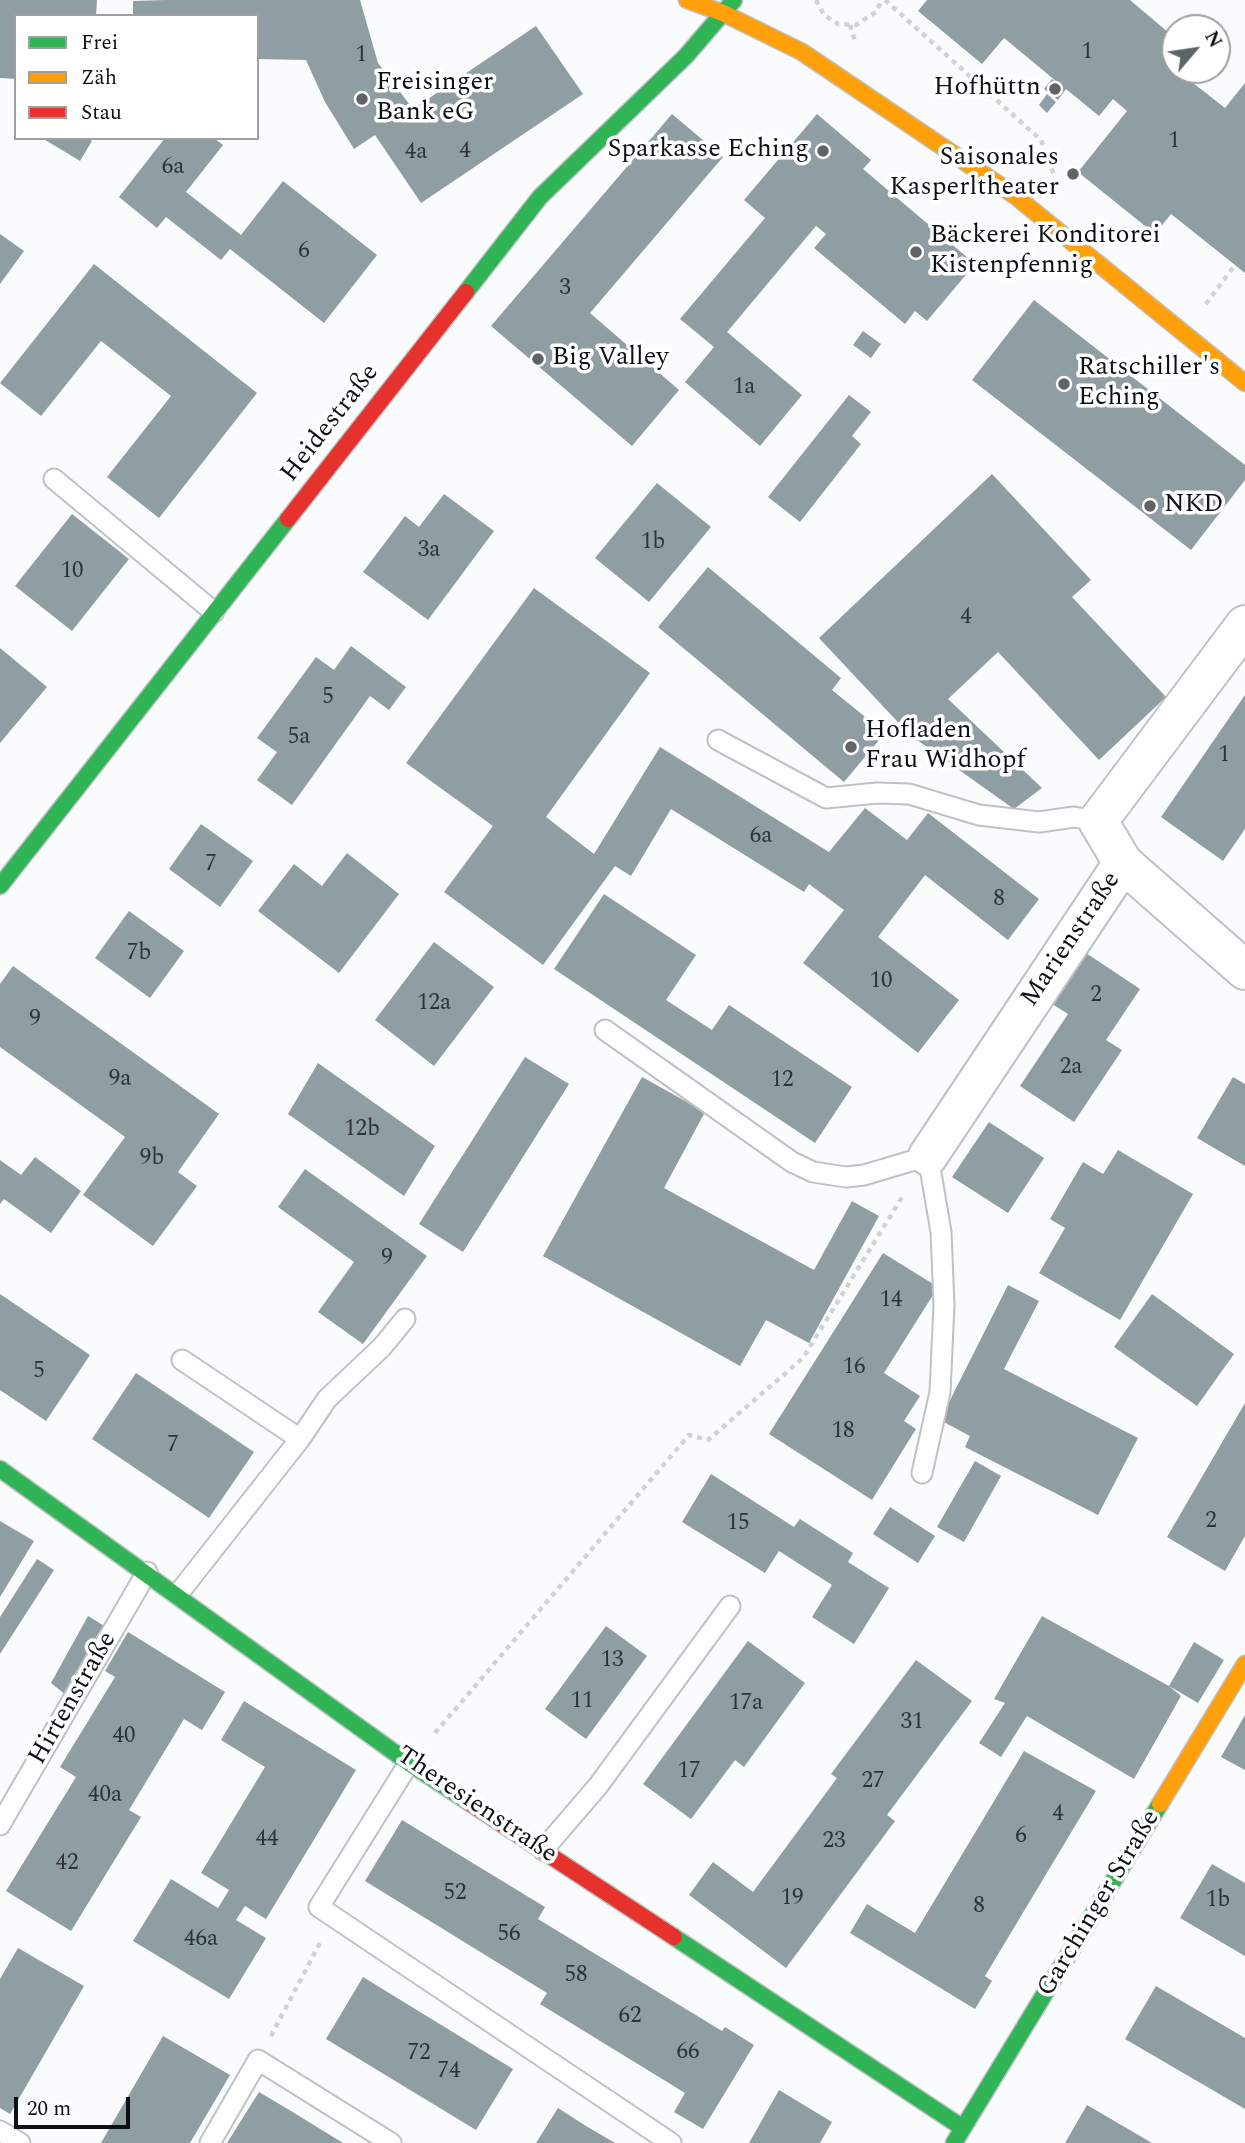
<!DOCTYPE html>
<meta charset="utf-8">
<style>
body{margin:0}
#map{position:relative;width:1245px;height:2143px;overflow:hidden;background:#f9fbfd;font-family:Spectral,serif}
canvas{display:block}
.legend{position:absolute;left:14px;top:14px;width:245px;height:126px;box-sizing:border-box;background:#fff;border:2px solid #9da0a1;margin:0;padding:9px 12px;list-style:none;font-size:21px;color:#0b1114}
.legend li{display:flex;align-items:center;gap:14px;height:35px}
.legend b{width:35px;border:2px solid #9da0a1}
.north{position:absolute;left:1161px;top:14px;width:70px;height:70px;box-sizing:border-box;background:#fff;border:2px solid #9da0a1;border-radius:50%;rotate:61deg;font-size:19px;font-weight:700;line-height:28px;text-align:center;color:#0b1114}
.north::after{content:'';display:block;margin:auto;width:24px;height:32px;background:#5e6366;clip-path:polygon(50% 0,100% 100%,50% 72%,0 100%)}
.scale{position:absolute;left:14px;top:2097px;width:116px;height:32px;box-sizing:border-box;border:4px solid #0b1114;border-top:0;padding-left:9px;font-size:21px;line-height:24px;white-space:nowrap;color:#0b1114;-webkit-text-stroke:5px #fff;paint-order:stroke}
</style>
<div id="map">
<canvas width="1245" height="2143"></canvas>
<ul class="legend">
<li><b style="height:9px;background:#30b455"></b>Frei</li>
<li><b style="height:9px;background:#ff9f0a"></b>Zäh</li>
<li><b style="height:9px;background:#e5322d"></b>Stau</li>
</ul>
<div class="north">N</div>
<div class="scale">20 m</div>
</div>
<script>
const c = document.querySelector('canvas').getContext('2d');
c.lineJoin = 'round';
function fillPath(path, color) { c.fillStyle = color; c.fill(path, 'evenodd'); }
const shape = rows => new Path2D(rows.map(r => 'M' + r).join(''));
function strokePath(path, color, width, dash) { c.strokeStyle = color; c.lineWidth = width; c.lineCap = dash ? 'butt' : 'round'; c.setLineDash(dash || []); c.stroke(path); }
function write(font, color, halo, rows, align = 'center') {
  c.font = font + ' Spectral,serif'; c.lineWidth = 7; c.setLineDash([]); c.textBaseline = 'middle'; c.strokeStyle = halo; c.fillStyle = color; for (const [text, x, y, turn = 0] of rows) {
    c.save(); c.translate(x, y); c.rotate((+turn || 0) * Math.PI / 180); c.textAlign = isNaN(turn) ? turn : align; if (halo) c.strokeText(text, 0, 0); c.fillText(text, 0, 0); c.restore();
  }
}
const building = shape([
 [0,0,97,0,96,16,16,16,16,79,0,78],
 [165,0,360,0,378,63,413,109,536,26,583,94,421,203,375,135,354,149,325,102,306,60,257,59,257,16,133,16,133,1],
 [927,0,1130,0,1169,33,1162,41,1175,53,1165,61,1225,108,1245,83,1245,273,1171,214,1155,234,1078,172,1127,111,1113,99,1099,116,1066,89,1058,100,1044,89,1052,79,1062,86,1004,38,982,64,918,11],
 [1047,94,1056,102,1047,113,1039,105],
 [672,114,723,157,590,313,679,390,632,446,491,326],
 [817,114,871,160,863,169,975,264,927,321,915,311,905,324,814,248,826,234,816,226,727,332,802,395,760,446,685,382,714,347,680,319,765,218,744,200],
 [42,138,86,138,92,141,80,161],
 [165,138,214,138,223,145,186,192,241,235,283,181,377,255,324,323,230,249,221,260,166,217,157,228,119,197],
 [0,234,24,251,0,284],
 [94,264,257,393,159,518,107,477,171,396,101,341,41,416,0,383],
 [1034,300,1245,465,1245,480,1191,550,972,380],
 [863,331,881,344,871,358,853,345],
 [849,395,871,412,852,436,861,444,800,522,768,497],
 [992,474,1091,580,1072,597,1166,697,1099,760,998,652,948,699,1042,788,1014,809,910,735,819,638],
 [657,483,711,527,649,602,595,558],
 [444,494,494,531,428,620,363,572,405,516,419,527],
 [72,514,129,559,72,631,15,586],
 [708,567,841,678,832,690,885,733,844,782,658,627],
 [534,588,650,673,546,817,594,854,660,747,829,852,865,808,907,840,928,813,1039,899,1008,940,925,875,878,937,959,1000,918,1053,803,963,844,910,809,884,804,892,671,809,631,876,615,866,543,965,444,892,493,826,406,763],
 [351,646,406,687,389,710,370,696,292,805,257,780,277,752,257,738,316,657,334,670],
 [0,648,47,687,0,743],
 [1245,695,1245,829,1223,861,1161,817],
 [201,824,253,861,220,907,169,869],
 [347,853,399,894,339,973,258,911,294,864,322,886],
 [604,894,696,955,666,1000,712,1030,729,1005,852,1087,815,1143,554,969],
 [129,911,184,951,150,998,95,958],
 [434,942,494,987,434,1066,375,1020],
 [1086,953,1140,989,1106,1040,1122,1050,1074,1122,1020,1086,1068,1014,1052,1004],
 [13,966,219,1114,178,1172,197,1186,153,1246,83,1195,125,1137,0,1047,0,984],
 [525,1057,569,1084,463,1252,419,1224],
 [318,1063,435,1146,404,1196,288,1114],
 [642,1077,705,1112,664,1188,814,1270,852,1201,879,1216,809,1343,766,1320,740,1366,543,1256],
 [1233,1077,1245,1084,1245,1166,1197,1138],
 [989,1122,1044,1158,1008,1213,952,1177],
 [1118,1150,1193,1194,1120,1320,1039,1273,1065,1228,1050,1219,1083,1162,1103,1174],
 [35,1157,81,1191,51,1233,4,1199,0,1204,0,1160,21,1175],
 [305,1169,427,1256,363,1344,318,1312,354,1262,278,1207],
 [883,1253,938,1287,884,1373,920,1396,904,1421,916,1429,872,1500,769,1434],
 [1008,1285,1039,1301,1004,1369,1138,1438,1098,1515,965,1447,970,1436,940,1420],
 [0,1294,90,1355,46,1421,0,1390],
 [1152,1294,1234,1354,1197,1406,1114,1347],
 [136,1373,254,1452,209,1518,92,1439],
 [1245,1403,1245,1536,1225,1571,1167,1537],
 [975,1461,1001,1476,964,1542,937,1527],
 [711,1474,794,1527,800,1519,853,1553,848,1562,889,1588,854,1644,812,1617,832,1585,779,1551,765,1573,682,1522],
 [890,1507,935,1536,918,1563,873,1534],
 [0,1521,34,1541,0,1597],
 [37,1559,54,1570,0,1654,0,1617],
 [88,1616,106,1627,66,1695,51,1683],
 [1042,1616,1169,1686,1194,1642,1224,1660,1198,1703,1169,1686,1181,1696,1134,1779,1027,1716,1001,1757,979,1743,1005,1703,994,1699],
 [606,1626,647,1656,586,1739,545,1709],
 [128,1632,225,1692,202,1730,184,1719,129,1810,141,1817,71,1931,6,1891,76,1777,60,1767,115,1677,105,1671],
 [748,1641,805,1683,744,1767,735,1760,691,1819,643,1784],
 [916,1660,972,1701,887,1815,895,1821,786,1968,689,1895,713,1862,753,1892,837,1778,831,1774],
 [244,1701,356,1770,266,1919,245,1906,236,1920,266,1938,229,1999,133,1941,171,1879,218,1908,229,1890,201,1873,265,1767,221,1740],
 [1245,1715,1245,1770,1221,1757],
 [1024,1751,1096,1791,985,1976,992,1981,975,2009,850,1933,867,1904,915,1933],
 [402,1820,545,1907,538,1919,722,2031,725,2027,754,2045,703,2129,674,2112,685,2093,540,2004,547,1993,365,1881],
 [1212,1864,1245,1883,1245,1956,1180,1918],
 [18,1948,84,1986,10,2114,0,2108,0,1979],
 [363,1977,513,2069,476,2130,326,2039],
 [1156,1986,1245,2038,1245,2109,1125,2039],
 [163,2036,230,2075,190,2143,101,2143],
 [779,2090,832,2122,820,2143,749,2143],
 [259,2092,291,2111,343,2143,227,2143],
 [1087,2105,1152,2143,1065,2143],
 [558,2108,586,2126,615,2143,536,2143]
]);
const path = shape([
 [816,0,824,15,838,24,856,25,876,12,882,0],
 [885,0,1041,140,1054,175],
 [850,25,855,41],
 [1206,304,1235,265],
 [435,1733,689,1435,708,1440,803,1358,904,1194],
 [271,2036,321,1941]
]);
const lane = shape([
 [54,479,214,612],
 [718,740,826,798,877,793,909,794,979,815,1039,822,1074,817,1098,821],
 [605,1030,792,1162,813,1172,846,1177,864,1175,928,1156,941,1232,944,1305,940,1392,922,1473],
 [300,1439,327,1399,382,1347,405,1319],
 [178,1594,300,1439,182,1360],
 [409,1763,319,1907,671,2143],
 [0,1825,147,1572],
 [543,1850,598,1786,730,1606],
 [0,2131,20,2143],
 [210,2143,258,2060,391,2143]
]);
const street = shape([
 [1245,625,1098,821,1123,863,1245,970],
 [928,1156,1123,863]
]);
const fast = shape([
 [466,292,540,197,686,56,734,0],
 [0,886,288,519],
 [0,1469,409,1763,470,1803],
 [674,1937,963,2128],
 [954,2143,1160,1804]
]);
const slow = shape([
 [687,0,723,13,802,52,1014,195,1245,383],
 [1160,1804,1245,1664]
]);
const jam = shape([
 [288,519,466,292],
 [470,1803,674,1937]
]);
const markers = [
 [1055,89,7,"#5e6366"],
 [362,99,7,"#5e6366"],
 [823,151,7,"#5e6366"],
 [1073,174,7,"#5e6366"],
 [916,252,7,"#5e6366"],
 [538,359,7,"#5e6366"],
 [1064,384,7,"#5e6366"],
 [1150,506,7,"#5e6366"],
 [851,747,7,"#5e6366"]
];
const numberNames = [
 ["1",1087,53],
 ["1",361,56],
 ["1",1174,142],
 ["4",465,152],
 ["4a",416,153],
 ["6a",173,168],
 ["6",304,252],
 ["3",565,289],
 ["1a",744,388],
 ["1b",653,543],
 ["3a",429,551],
 ["10",72,572],
 ["4",966,618],
 ["5",328,698],
 ["5a",299,738],
 ["1",1224,756],
 ["6a",761,837],
 ["7",211,865],
 ["8",999,900],
 ["7b",139,954],
 ["10",881,982],
 ["2",1096,996],
 ["12a",434,1004],
 ["9",35,1020],
 ["2a",1071,1068],
 ["9a",120,1080],
 ["12",782,1081],
 ["12b",362,1130],
 ["9b",152,1159],
 ["9",387,1259],
 ["14",891,1301],
 ["16",854,1368],
 ["5",39,1372],
 ["18",843,1432],
 ["7",173,1446],
 ["2",1211,1522],
 ["15",738,1524],
 ["13",612,1661],
 ["11",582,1702],
 ["17a",746,1704],
 ["31",912,1723],
 ["40",124,1737],
 ["17",689,1772],
 ["27",873,1782],
 ["40a",105,1796],
 ["4",1058,1815],
 ["6",1021,1837],
 ["44",267,1840],
 ["23",834,1842],
 ["42",67,1864],
 ["52",455,1894],
 ["19",792,1899],
 ["1b",1218,1901],
 ["8",979,1907],
 ["56",509,1935],
 ["46a",201,1940],
 ["58",576,1976],
 ["62",630,2017],
 ["66",688,2053],
 ["72",419,2054],
 ["74",449,2072]
];
const poiNames = [
 ["Freisinger",376,84],
 ["Bank eG",376,114],
 ["Hofhüttn",1041,89,"right"],
 ["Sparkasse Eching",809,151,"right"],
 ["Saisonales",1059,159,"right"],
 ["Kasperltheater",1059,189,"right"],
 ["Bäckerei Konditorei",930,237],
 ["Kistenpfennig",930,267],
 ["Big Valley",552,359],
 ["Ratschiller's",1078,369],
 ["Eching",1078,399],
 ["NKD",1164,506],
 ["Hofladen",865,732],
 ["Frau Widhopf",865,762]
];
const streetNames = [
 ["Heidestraße",331,424,-52],
 ["Marienstraße",1072,940,-56],
 ["Hirtenstraße",74,1699,-60],
 ["Theresienstraße",476,1806,34],
 ["Garchinger Straße",1100,1904,-59]
];
fillPath(building, '#8f9ea3');
strokePath(lane, '#bec2c4', 23);
strokePath(street, '#bec2c4', 42);
strokePath(fast, '#bec2c4', 19);
strokePath(slow, '#bec2c4', 19);
strokePath(jam, '#bec2c4', 19);
strokePath(path, '#d1d2d2', 4.5, [5, 5]);
strokePath(lane, '#fefeff', 19);
strokePath(street, '#fefeff', 38);
strokePath(fast, '#30b455', 16);
strokePath(slow, '#ff9f0a', 16);
strokePath(jam, '#e5322d', 16);
for (const [x, y, r, color] of markers) { const dot = new Path2D(); dot.arc(x, y, r, 0, 2 * Math.PI); c.fillStyle = color; c.fill(dot); strokePath(dot, '#fff', 2.5); }
write('23px', '#2c3438', null, numberNames);
write('26px', '#0b1114', '#fff', poiNames, 'left');
write('26px', '#0b1114', '#fff', streetNames);
</script>
